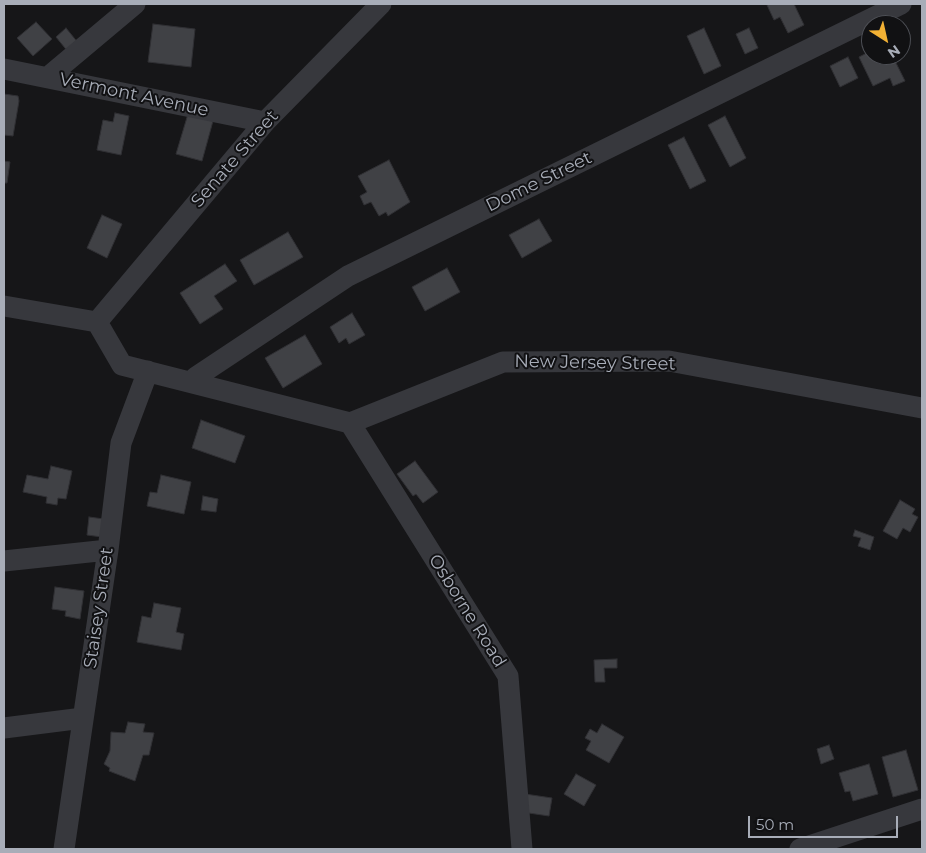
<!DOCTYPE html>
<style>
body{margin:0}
#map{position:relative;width:926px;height:853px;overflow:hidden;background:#161618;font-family:Montserrat,sans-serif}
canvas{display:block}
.frame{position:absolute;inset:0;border:5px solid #a8adb8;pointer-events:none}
.north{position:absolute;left:861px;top:15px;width:50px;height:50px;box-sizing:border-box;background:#111113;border:1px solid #4d4f55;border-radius:50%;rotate:145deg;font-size:14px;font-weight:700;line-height:20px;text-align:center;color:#a8adb8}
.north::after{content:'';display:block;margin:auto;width:18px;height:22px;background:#f2b134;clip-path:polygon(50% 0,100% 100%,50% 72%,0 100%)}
.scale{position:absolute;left:748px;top:816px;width:150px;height:22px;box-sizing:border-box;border:2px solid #a8adb8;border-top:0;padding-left:6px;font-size:15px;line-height:18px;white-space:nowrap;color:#a8adb8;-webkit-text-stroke:4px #111113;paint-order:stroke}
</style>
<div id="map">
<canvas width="926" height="853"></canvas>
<div class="frame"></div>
<div class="north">N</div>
<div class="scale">50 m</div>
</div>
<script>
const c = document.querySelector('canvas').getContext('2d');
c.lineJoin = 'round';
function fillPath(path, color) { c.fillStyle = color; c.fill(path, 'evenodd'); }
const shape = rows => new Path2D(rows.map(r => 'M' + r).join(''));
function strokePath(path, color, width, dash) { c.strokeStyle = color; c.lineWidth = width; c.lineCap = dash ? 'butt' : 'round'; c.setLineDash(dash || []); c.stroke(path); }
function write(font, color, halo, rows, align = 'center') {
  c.font = font + ' Montserrat,sans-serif'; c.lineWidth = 4; c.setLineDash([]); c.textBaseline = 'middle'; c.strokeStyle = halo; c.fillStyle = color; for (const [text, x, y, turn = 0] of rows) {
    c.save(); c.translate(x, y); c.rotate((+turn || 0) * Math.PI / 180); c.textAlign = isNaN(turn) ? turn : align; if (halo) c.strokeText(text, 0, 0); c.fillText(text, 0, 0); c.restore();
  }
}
const building = shape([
 [770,4,794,4,804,25,788,33,780,17,774,20,767,5,770,4],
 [36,22,52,39,33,56,17,38,36,22],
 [153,24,195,29,191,67,148,62,153,24],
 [66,28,79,44,69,53,56,37,66,28],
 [704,28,721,66,704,74,687,36,704,28],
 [749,28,758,48,745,54,736,34,749,28],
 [871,51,871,55,892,55,905,81,893,86,890,78,873,86,859,57,871,51],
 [848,57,858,78,840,87,830,66,848,57],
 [4,94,18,96,19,101,13,136,4,135,4,94],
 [115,113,129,116,121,155,97,150,103,120,113,122,115,113],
 [188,114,213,121,202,161,176,154,188,114],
 [725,116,746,158,730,167,708,125,725,116],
 [684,137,706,181,690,189,668,145,684,137],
 [389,160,410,202,388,216,386,212,379,216,371,202,364,205,360,196,367,192,358,176,389,160],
 [4,161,10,162,7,183,4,183,4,161],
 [102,215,122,224,107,258,87,248,102,215],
 [539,219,552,241,522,258,509,235,539,219],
 [288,232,303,257,254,285,240,260,288,232],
 [225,264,237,281,214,296,223,309,200,324,180,293,225,264],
 [447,268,460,292,425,311,412,287,447,268],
 [352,313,365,335,349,344,346,338,339,343,330,327,352,313],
 [305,335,322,364,283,388,265,358,305,335],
 [201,420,245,436,235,463,192,448,201,420],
 [415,461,438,492,423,503,416,494,413,496,397,474,415,461],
 [51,466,72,471,66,499,58,498,57,505,46,503,47,497,23,492,27,475,48,479,51,466],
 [161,475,191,482,184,514,147,506,150,492,157,493,161,475],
 [203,496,218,499,216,512,201,510,203,496],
 [900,500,915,509,912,514,918,517,910,532,903,528,897,539,883,531,900,500],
 [89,517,104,519,102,537,87,535,89,517],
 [855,530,874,537,870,550,858,546,861,538,853,536,855,530],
 [55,587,84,591,80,619,65,616,66,611,52,609,55,587],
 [154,603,181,608,176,632,184,634,181,650,137,642,142,616,151,618,154,603],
 [617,659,617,668,604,668,605,682,595,682,594,660,617,659],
 [128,722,145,724,143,732,154,733,149,755,143,755,135,781,109,771,110,768,104,764,110,751,111,732,125,733,128,722],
 [602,724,624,737,609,763,586,750,591,741,585,738,590,729,597,733,602,724],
 [829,745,834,759,821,764,817,749,829,745],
 [906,750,918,790,893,797,882,757,906,750],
 [869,764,878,794,853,801,850,791,845,792,839,773,869,764],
 [576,774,596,785,584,806,564,794,576,774],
 [525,794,552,798,549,816,522,812,525,794]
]);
const minor = shape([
 [4,69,265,122],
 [48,77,135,4],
 [4,306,97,322],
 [97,322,122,365,350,423,503,362,669,361,922,408],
 [97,322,265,122,381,4],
 [193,383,196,377,348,276,901,4],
 [350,423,508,676,522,849],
 [4,561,108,550],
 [4,728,83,718],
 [64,849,108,550,121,443,148,371],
 [800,849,922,809]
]);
const streetNames = [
 ["Vermont Avenue",134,95,12],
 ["Senate Street",235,159,-49],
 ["Dome Street",539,182,-26],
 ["New Jersey Street",595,363,1],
 ["Staisey Street",99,608,-82],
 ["Osborne Road",467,611,58]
];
fillPath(building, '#404145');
strokePath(building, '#303034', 1);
strokePath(minor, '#37383d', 21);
write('18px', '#a8adb8', '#111113', streetNames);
</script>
